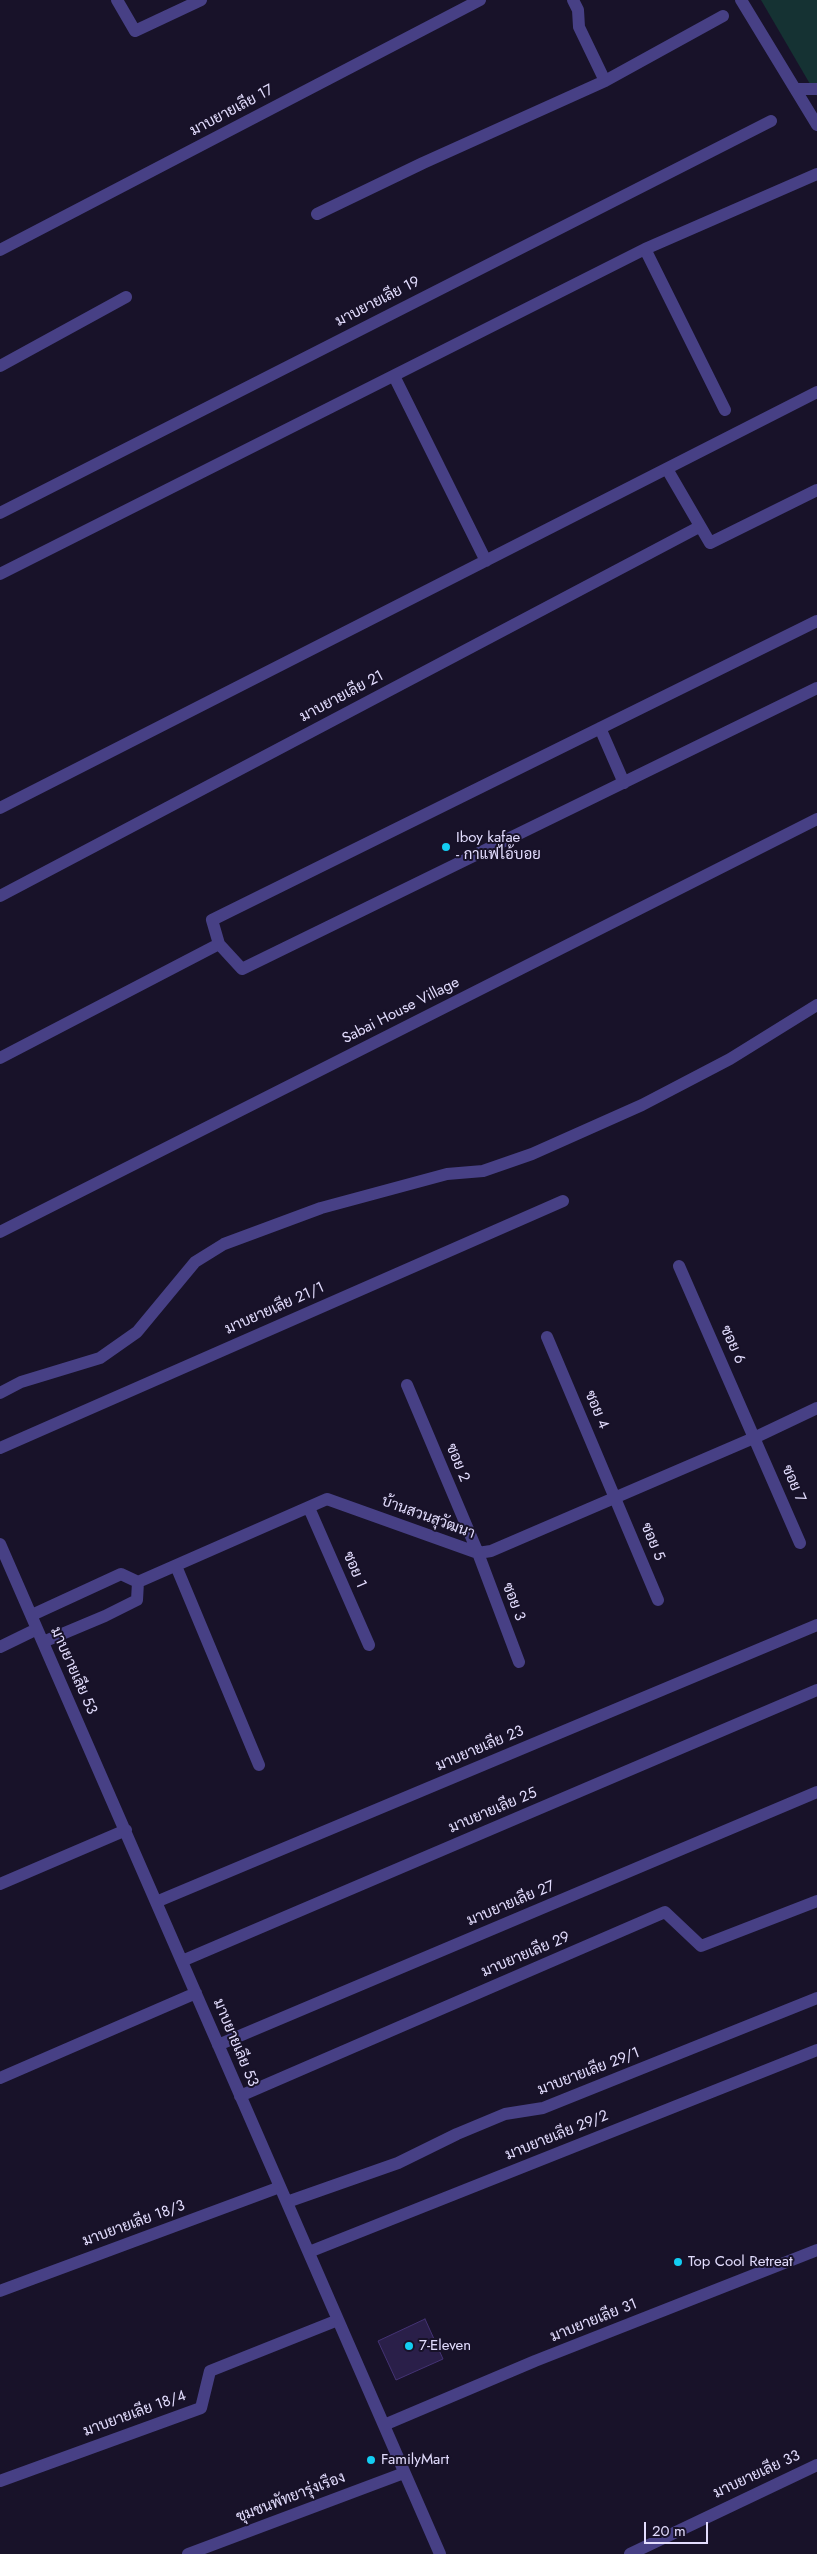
<!DOCTYPE html>
<meta charset="utf-8">
<style>
body{margin:0}
#map{position:relative;width:817px;height:2554px;overflow:hidden;background:#181229;font-family:Jost,sans-serif}
canvas{display:block}
.scale{position:absolute;left:644px;top:2522px;width:64px;height:22px;box-sizing:border-box;border:2px solid #e2dcfd;border-top:0;padding-left:6px;font-size:15px;line-height:18px;white-space:nowrap;color:#e2dcfd;-webkit-text-stroke:4px #181229;paint-order:stroke}
</style>
<div id="map">
<canvas width="817" height="2554"></canvas>
<div class="scale">20 m</div>
</div>
<script>
const c = document.querySelector('canvas').getContext('2d');
c.lineJoin = 'round';
function fillPath(path, color) { c.fillStyle = color; c.fill(path, 'evenodd'); }
const shape = rows => new Path2D(rows.map(r => 'M' + r).join(''));
function strokePath(path, color, width, dash) { c.strokeStyle = color; c.lineWidth = width; c.lineCap = dash ? 'butt' : 'round'; c.setLineDash(dash || []); c.stroke(path); }
function write(font, color, halo, rows, align = 'center') {
  c.font = font + ' Jost,Sarabun,sans-serif'; c.lineWidth = 4; c.setLineDash([]); c.textBaseline = 'middle'; c.strokeStyle = halo; c.fillStyle = color; for (const [text, x, y, turn = 0] of rows) {
    c.save(); c.translate(x, y); c.rotate((+turn || 0) * Math.PI / 180); c.textAlign = isNaN(turn) ? turn : align; if (halo) c.strokeText(text, 0, 0); c.fillText(text, 0, 0); c.restore();
  }
}
const green = shape([
 [761,0,817,0,817,96]
]);
const building = shape([
 [425,2319,443,2359,396,2380,378,2341,425,2319]
]);
const minor = shape([
 [117,0,135,31,201,0],
 [573,0,578,10,579,27,605,81],
 [741,0,817,125],
 [795,89,817,89],
 [317,214,423,163,605,81,723,16],
 [645,249,725,410],
 [0,250,480,0],
 [0,366,126,297],
 [394,376,486,561],
 [667,469,710,543,817,490],
 [0,513,771,121],
 [0,574,645,249,817,174],
 [817,621,212,920,219,944,242,969,817,688],
 [600,728,624,783],
 [0,808,817,392],
 [0,896,699,527],
 [0,1058,219,944],
 [0,1232,817,819],
 [679,1266,800,1543],
 [547,1337,658,1600],
 [407,1385,478,1553,519,1662],
 [0,1393,21,1382,100,1358,137,1332,195,1262,224,1244,321,1208,447,1174,483,1171,532,1154,642,1105,730,1059,817,1005],
 [0,1448,563,1201],
 [309,1508,369,1645],
 [0,1544,440,2554],
 [176,1566,259,1765],
 [32,1615,121,1574,138,1582,327,1499,478,1553,491,1551,756,1437,817,1408],
 [43,1642,105,1616,137,1600,138,1582],
 [0,1647,37,1629],
 [0,1884,126,1830],
 [156,1902,817,1625],
 [182,1961,817,1690],
 [218,2045,817,1792],
 [0,2078,196,1993],
 [240,2096,665,1912,701,1946,817,1901],
 [287,2202,398,2163,457,2134,505,2114,543,2108,817,1998],
 [309,2252,817,2050],
 [0,2291,280,2187],
 [384,2425,535,2361,817,2250],
 [0,2481,201,2408,210,2371,338,2320],
 [188,2554,404,2473],
 [630,2554,817,2465]
]);
const markers = [
 [446,847,5,"#13cdf2"],
 [678,2262,5,"#13cdf2"],
 [409,2346,5,"#13cdf2"],
 [371,2460,5,"#13cdf2"]
];
const streetNames = [
 ["มาบยายเลีย 17",232,111,-28],
 ["มาบยายเลีย 19",378,302,-27],
 ["มาบยายเลีย 21",342,697,-28],
 ["Sabai House Village",401,1011,-27],
 ["มาบยายเลีย 21/1",275,1309,-24],
 ["ซอย 6",732,1345,66],
 ["ซอย 4",596,1410,67],
 ["ซอย 2",457,1463,68],
 ["ซอย 7",793,1484,67],
 ["บ้านสวนสุวัฒนา",428,1518,20],
 ["ซอย 5",652,1542,67],
 ["ซอย 1",354,1570,67],
 ["ซอย 3",513,1602,69],
 ["มาบยายเลีย 53",73,1671,66],
 ["มาบยายเลีย 23",480,1749,-23],
 ["มาบยายเลีย 25",493,1811,-23],
 ["มาบยายเลีย 27",511,1904,-23],
 ["มาบยายเลีย 29",526,1955,-23],
 ["มาบยายเลีย 53",235,2043,67],
 ["มาบยายเลีย 29/1",589,2072,-21],
 ["มาบยายเลีย 29/2",557,2136,-22],
 ["มาบยายเลีย 18/3",134,2224,-20],
 ["มาบยายเลีย 31",594,2321,-22],
 ["มาบยายเลีย 18/4",135,2414,-20],
 ["มาบยายเลีย 33",757,2475,-25],
 ["ชุมชนพัทยารุ่งเรือง",291,2498,-21]
];
const poiNames = [
 ["Iboy kafae",456,838],
 ["- กาแฟไอ้บอย",456,855],
 ["Top Cool Retreat",688,2262],
 ["7-Eleven",419,2346],
 ["FamilyMart",381,2460]
];
fillPath(green, '#153233');
fillPath(building, '#2a1f49');
strokePath(building, '#443374', 1);
strokePath(minor, '#474085', 12);
for (const [x, y, r, color] of markers) { const dot = new Path2D(); dot.arc(x, y, r, 0, 2 * Math.PI); c.fillStyle = color; c.fill(dot); strokePath(dot, '#181229', 2); }
write('15px', '#e2dcfd', '#181229', streetNames);
write('15px', '#e2dcfd', '#181229', poiNames, 'left');
</script>
